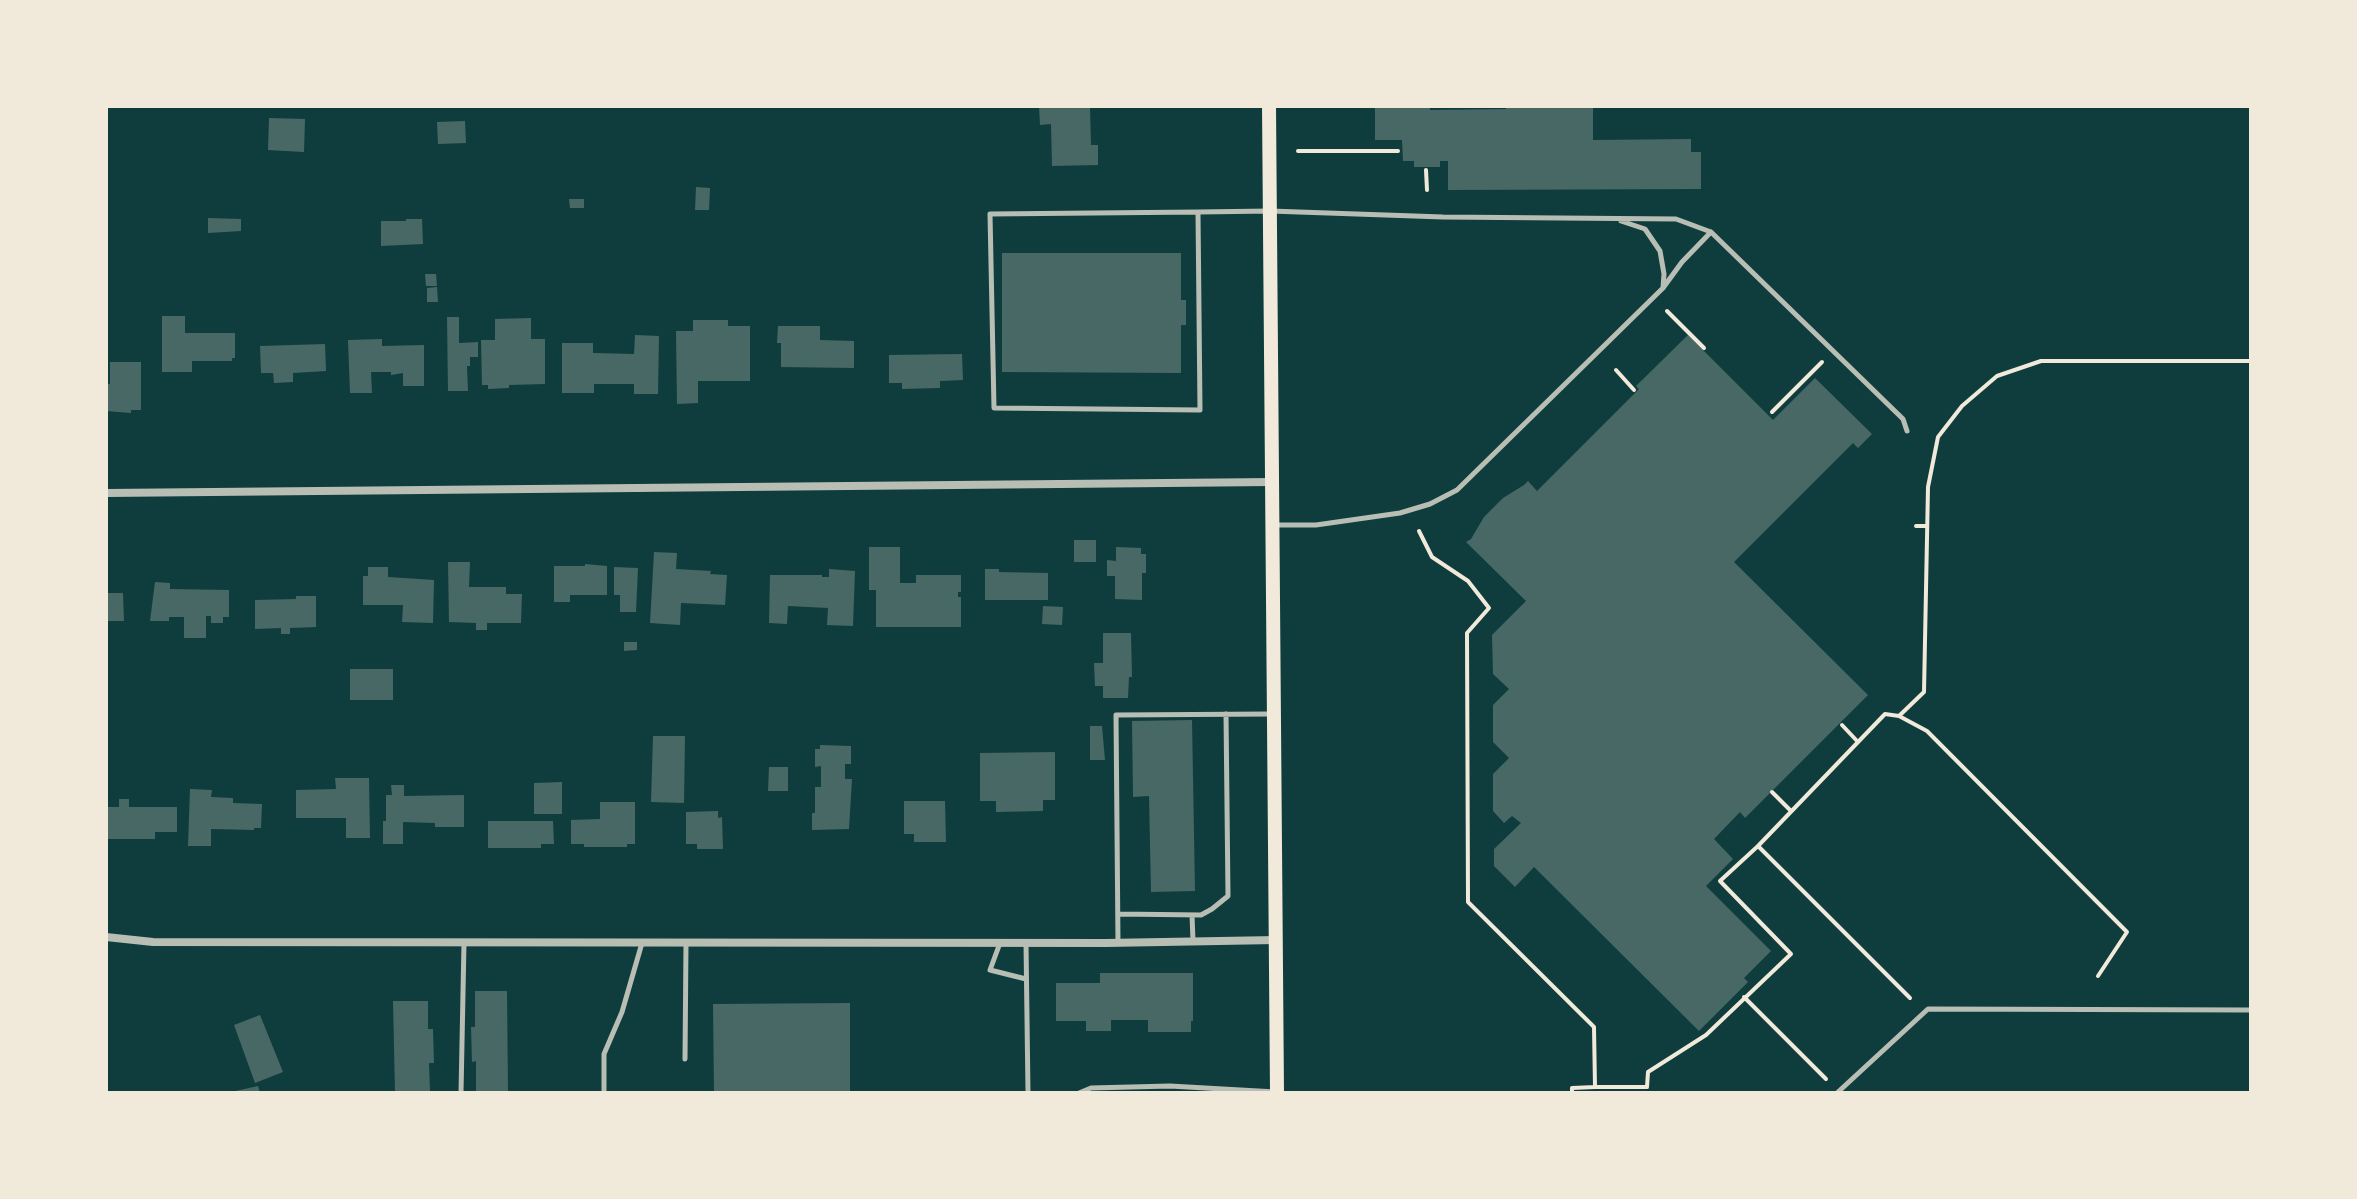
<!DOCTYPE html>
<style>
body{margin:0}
#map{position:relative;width:2357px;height:1199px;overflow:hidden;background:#0f3d3e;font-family:"Crimson Pro",serif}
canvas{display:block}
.frame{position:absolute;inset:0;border:108px solid #f1e9da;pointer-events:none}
</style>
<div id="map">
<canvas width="2357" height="1199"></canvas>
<div class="frame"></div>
</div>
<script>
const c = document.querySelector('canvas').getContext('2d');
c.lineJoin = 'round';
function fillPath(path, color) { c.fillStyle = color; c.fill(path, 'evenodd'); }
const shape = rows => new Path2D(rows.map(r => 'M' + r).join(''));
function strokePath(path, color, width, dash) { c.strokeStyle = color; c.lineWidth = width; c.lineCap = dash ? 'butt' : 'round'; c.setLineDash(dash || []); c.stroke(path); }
const building = shape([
 [1039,106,1090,107,1091,145,1098,145,1098,165,1052,166,1051,124,1040,125],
 [1375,106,1430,106,1430,110,1506,109,1506,106,1593,106,1593,140,1691,139,1691,152,1701,152,1701,189,1448,190,1448,161,1440,161,1440,167,1414,167,1414,161,1403,161,1402,140,1375,140],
 [269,118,305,119,304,152,268,150],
 [465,121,466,143,438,144,437,122],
 [696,187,710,188,709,210,695,210],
 [569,199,584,199,584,208,570,208],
 [208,218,241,219,241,231,208,233],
 [406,219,422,219,423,244,381,246,381,221,406,221],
 [1002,253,1181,253,1181,300,1186,300,1186,325,1181,325,1181,373,1002,372],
 [425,274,436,274,437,286,426,286],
 [437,287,438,302,427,302,427,288],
 [162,316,185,316,185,333,235,333,235,358,232,358,232,361,192,361,192,372,162,372],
 [447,317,459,317,459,343,478,342,478,357,470,357,470,366,467,366,468,391,448,391],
 [531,318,531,339,545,339,545,384,509,385,509,388,488,389,488,385,482,385,481,340,495,340,495,319],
 [693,320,728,320,728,326,750,326,750,381,698,381,698,403,677,404,676,331,693,331],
 [778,326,820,326,820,340,854,341,854,368,781,367,781,343,777,343],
 [635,335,659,336,658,394,634,394,634,384,594,384,594,393,562,393,562,343,593,343,593,353,634,354],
 [1688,335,1773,420,1815,378,1872,434,1858,448,1853,443,1734,562,1868,695,1745,818,1740,812,1714,839,1733,859,1706,886,1771,951,1744,978,1748,982,1699,1031,1534,867,1515,887,1494,866,1494,849,1521,823,1512,816,1504,823,1493,811,1493,774,1509,758,1493,742,1493,705,1509,689,1493,674,1492,635,1526,601,1466,542,1471,539,1484,517,1503,498,1524,485,1528,481,1537,491,1639,389,1636,386],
 [382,339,382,346,424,345,424,386,403,386,403,373,391,375,391,372,371,372,372,393,350,393,348,340],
 [325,344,326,371,293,373,293,382,274,383,273,373,261,373,260,346],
 [962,354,963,380,940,381,940,388,902,389,902,383,889,383,889,355],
 [110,362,141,362,141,410,131,410,131,413,106,411,106,384,110,384],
 [1074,540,1096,540,1096,562,1074,562],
 [869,547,900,547,900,583,916,583,916,575,961,575,961,592,958,592,958,597,961,597,961,627,876,627,876,590,869,590],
 [1116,547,1141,548,1141,554,1146,554,1146,573,1142,573,1142,600,1115,599,1115,576,1107,576,1107,560,1116,561],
 [654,552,677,553,676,569,711,571,710,574,727,575,725,605,681,603,680,625,650,623],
 [448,562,470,562,469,587,506,587,506,594,522,594,521,623,487,623,487,630,476,630,476,623,449,622],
 [585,564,607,566,607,595,570,595,570,602,554,602,554,566,585,566],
 [368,567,388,567,388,577,434,580,433,623,402,622,403,605,363,605,363,576,368,576],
 [614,567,638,568,636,612,620,612,620,595,614,595],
 [829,569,855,571,853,626,827,625,828,608,788,606,787,624,769,623,770,575,822,575,822,577,829,577],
 [985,569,999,569,999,572,1048,573,1048,600,985,600],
 [155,582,170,583,170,589,229,590,229,617,223,617,223,623,211,623,211,616,206,616,206,638,184,638,184,617,169,617,169,621,150,621],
 [106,593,123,593,124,621,106,621],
 [296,596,316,596,316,627,290,628,290,634,281,634,281,628,255,629,255,600,296,599],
 [1043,606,1063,607,1062,625,1042,624],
 [1103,633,1131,633,1132,677,1129,677,1128,698,1103,698,1103,686,1095,686,1094,663,1103,663],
 [624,642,637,642,637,650,624,651],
 [350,669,393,669,393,700,350,700],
 [1192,720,1195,891,1151,892,1149,796,1133,797,1132,721],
 [1090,726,1102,726,1105,760,1090,760],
 [653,736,685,736,684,803,651,802],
 [820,745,851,746,851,764,845,764,845,779,852,779,849,829,812,830,812,813,815,813,815,787,821,787,821,766,815,767,815,749,820,749],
 [1055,752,1055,800,1043,800,1043,811,996,812,996,801,980,801,980,753],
 [769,767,788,767,788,791,768,791],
 [335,778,369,778,370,838,346,838,346,818,296,818,296,790,336,789],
 [562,782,562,814,534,814,534,783],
 [391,785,404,785,404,796,464,795,464,827,435,827,435,823,403,822,403,844,383,844,383,821,386,821,386,795,392,795],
 [190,789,212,790,211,797,233,798,233,803,262,804,261,828,254,828,254,830,211,829,211,846,188,846],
 [119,799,129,799,129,807,177,807,177,832,155,832,155,839,106,839,106,807,119,807],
 [904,801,945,801,946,842,914,842,914,834,904,834],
 [600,802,635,802,635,844,627,844,627,847,584,847,584,844,571,844,571,820,600,819],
 [718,811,718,818,722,817,723,849,697,849,697,844,686,844,686,812],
 [488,821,553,821,554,844,541,844,541,848,488,848],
 [1100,973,1193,973,1193,1021,1191,1021,1191,1032,1148,1032,1148,1020,1111,1020,1111,1031,1086,1031,1086,1021,1056,1021,1056,983,1100,983],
 [475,991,507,991,508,1093,476,1093,476,1061,472,1062,471,1027,475,1027],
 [393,1001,428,1001,428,1029,433,1029,434,1063,429,1063,430,1093,395,1093],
 [850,1003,850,1093,714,1093,713,1004],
 [260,1015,283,1072,255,1083,234,1025],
 [258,1086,260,1093,231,1093,231,1092]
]);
const path = shape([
 [1298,151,1398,151],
 [1426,170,1427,190],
 [1667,311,1704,348],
 [1616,370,1634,390],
 [1772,412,1822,362],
 [1916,526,1927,526],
 [1419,531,1432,557,1468,581,1489,608,1467,633,1468,902,1594,1027,1595,1087,1647,1087,1648,1072,1706,1035,1791,954,1720,881,1758,846],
 [1899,716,1924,692,1928,487,1938,437,1962,406,1997,376,2041,361,2251,361],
 [1842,725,1858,742],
 [1772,792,1791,811],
 [1744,997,1826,1079],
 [1910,998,1758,846,1885,714,1899,716,1927,731,2127,932,2098,976],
 [1572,1093,1572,1088,1595,1087]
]);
const service = shape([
 [1198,212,1200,410,994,408,990,214,1198,212,1270,211,1443,217,1676,219,1711,232,1903,419,1907,431],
 [1621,221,1645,229,1660,251,1664,274,1663,288],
 [1274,525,1316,525,1400,513,1430,504,1457,490,1663,288,1682,262,1711,232],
 [1118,914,1201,915,1212,909,1228,896,1226,714],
 [1192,915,1193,941],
 [1000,943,990,970,1026,979],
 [1026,943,1028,1093],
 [1118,943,1116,715,1271,714],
 [685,1059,686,944],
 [461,1093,464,943],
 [604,1093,604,1054,622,1012,642,943],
 [1079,1093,1091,1088,1170,1086,1276,1092],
 [1837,1093,1928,1009,2251,1010]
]);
const minor = shape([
 [106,493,1272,482],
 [106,937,153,942,1106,943,1276,940]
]);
const secondary = shape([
 [1269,106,1277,1093]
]);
fillPath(building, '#486865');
strokePath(path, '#f1e9da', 4);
strokePath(service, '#b8beb3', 5);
strokePath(minor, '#b8beb3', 8);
strokePath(secondary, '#f1e9da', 14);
</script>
